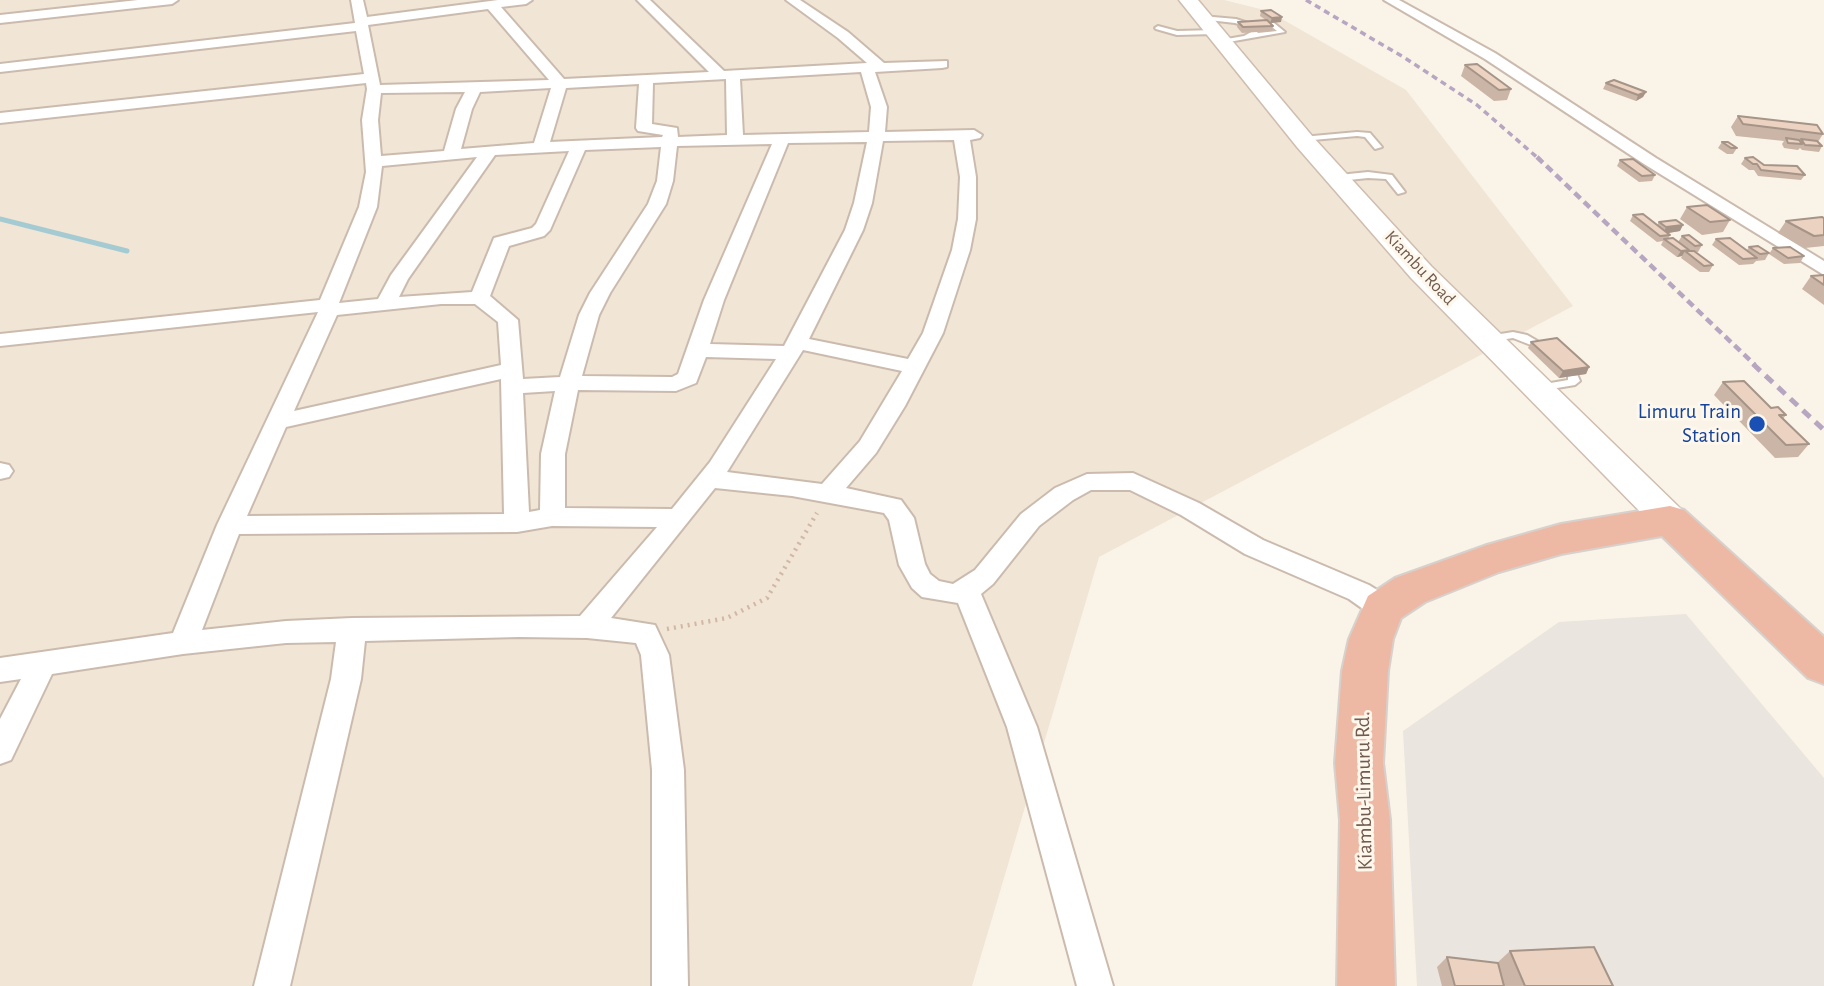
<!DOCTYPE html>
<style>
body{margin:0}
canvas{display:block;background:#faf3e7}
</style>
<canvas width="1824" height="986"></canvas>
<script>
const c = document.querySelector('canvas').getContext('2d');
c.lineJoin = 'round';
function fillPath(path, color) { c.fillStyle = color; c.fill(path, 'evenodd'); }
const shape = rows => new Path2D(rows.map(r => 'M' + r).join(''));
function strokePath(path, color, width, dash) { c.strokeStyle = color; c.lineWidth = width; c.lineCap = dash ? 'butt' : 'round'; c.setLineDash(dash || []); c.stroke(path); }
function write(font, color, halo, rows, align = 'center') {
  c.font = font + ' "Alegreya Sans",sans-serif'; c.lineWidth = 6; c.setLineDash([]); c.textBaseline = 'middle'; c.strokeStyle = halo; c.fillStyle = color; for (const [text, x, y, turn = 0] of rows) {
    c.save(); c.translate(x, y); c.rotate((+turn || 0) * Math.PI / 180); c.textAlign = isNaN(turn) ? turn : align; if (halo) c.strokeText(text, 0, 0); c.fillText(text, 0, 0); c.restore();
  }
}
const residential = shape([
 [0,0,1224,0,1268,11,1406,90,1573,306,1099,557,972,986,0,986]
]);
const industrial = shape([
 [1686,614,1824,778,1824,986,1417,986,1403,731,1559,622]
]);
const stream = shape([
 [0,219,127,251]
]);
const path = shape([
 [667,629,727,618,767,598,817,513]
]);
const lane = shape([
 [1202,16,1236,19,1254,25,1257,22,1274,23,1285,32,1223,43,1221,42,1221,40,1244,36,1255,30,1258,33,1277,31,1272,27,1255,25,1252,28,1235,23,1200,19,1199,18,1202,16],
 [1158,26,1177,31,1215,30,1218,32,1215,34,1177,35,1156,29,1155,28,1158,26],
 [1357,132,1370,133,1382,147,1375,149,1365,137,1357,136,1302,141,1298,139,1302,137,1357,132],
 [1368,172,1392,175,1405,192,1398,194,1386,179,1368,178,1339,181,1335,178,1339,175,1368,172],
 [1513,332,1527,335,1546,346,1541,349,1513,338,1488,342,1483,339,1488,336,1513,332],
 [1573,373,1577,374,1580,381,1575,385,1539,391,1534,388,1539,385,1568,380,1568,376,1573,373]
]);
const street = shape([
 [138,0,178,0,172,4,0,23,0,15,138,0],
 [351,0,363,0,367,17,498,0,532,0,526,4,501,7,564,79,709,72,637,0,650,0,724,71,867,63,838,38,786,0,800,0,848,32,884,63,947,61,947,67,942,68,875,72,887,107,885,132,974,130,982,135,980,138,970,140,976,177,976,219,970,250,943,333,905,406,876,453,846,488,901,500,914,518,925,564,930,574,939,581,953,584,975,570,1021,514,1055,488,1087,474,1133,473,1199,503,1263,540,1369,585,1393,600,1397,608,1393,616,1383,619,1373,616,1349,599,1245,554,1181,515,1130,490,1091,490,1073,500,1039,526,993,584,981,594,1037,727,1113,986,1077,986,1007,727,958,603,922,597,912,588,899,565,889,520,884,513,792,496,715,488,611,618,655,625,669,655,684,770,688,986,652,986,652,770,641,655,636,643,587,638,519,637,365,641,361,679,290,986,254,986,331,679,336,642,286,643,183,654,52,674,11,760,0,764,0,719,21,679,0,682,0,658,173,633,217,525,318,312,0,346,0,334,320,300,359,207,366,172,362,120,367,89,366,83,0,123,0,113,364,74,356,31,0,72,0,64,355,23,351,0],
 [488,9,549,80,380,85,368,25,488,9],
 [861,72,871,107,869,132,743,135,740,79,861,72],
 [726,79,727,135,678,137,677,128,652,124,653,83,726,79],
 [639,84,636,128,638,131,663,135,662,137,550,142,566,88,639,84],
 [551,88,534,143,461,149,472,109,480,92,551,88],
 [465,92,456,109,444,151,381,156,378,120,381,93,465,92],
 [954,140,960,177,958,219,952,250,923,333,908,359,809,339,863,230,872,203,883,141,954,140],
 [867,142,854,203,845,230,784,346,710,344,724,300,788,143,867,142],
 [772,144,704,300,678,374,672,377,582,376,599,315,610,293,666,204,673,181,677,146,772,144],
 [661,147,657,181,648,204,590,293,579,315,560,377,523,379,518,320,490,296,509,246,544,236,550,230,585,150,661,147],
 [569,151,536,224,532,228,494,238,472,292,399,297,408,279,495,155,569,151],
 [477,157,391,275,378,299,339,303,377,207,382,166,477,157],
 [441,304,475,304,498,322,501,365,294,411,337,315,441,304],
 [803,350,902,371,860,441,822,484,727,472,803,350],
 [706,357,776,359,710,462,672,509,565,508,565,454,578,390,676,391,696,383,706,357],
 [501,379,504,514,247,516,286,427,501,379],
 [555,391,541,454,540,510,529,512,523,393,555,391],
 [552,526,657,527,580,616,352,618,286,621,202,630,239,534,517,532,552,526],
 [1384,0,1399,0,1495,53,1656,158,1824,261,1824,275,1644,164,1485,59,1384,0],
 [0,463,9,465,13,471,9,477,0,479,0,463]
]);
const secondary = shape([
 [1179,0,1198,0,1313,137,1431,266,1683,511,1688,520,1683,529,1670,533,1657,529,1411,278,1297,147,1179,0]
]);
const highway = shape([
 [1670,506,1684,510,1824,637,1824,684,1808,678,1662,536,1561,554,1499,572,1425,602,1401,618,1393,639,1388,671,1383,763,1390,820,1395,986,1337,986,1340,820,1335,763,1342,671,1349,639,1368,596,1395,578,1487,545,1561,524,1670,506]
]);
const railFar2 = shape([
 [1306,0,1405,58,1477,105,1539,159]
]);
const railFar1 = shape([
 [1537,157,1755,365]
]);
const rail = shape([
 [1753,364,1824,430]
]);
const wall = shape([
 [1261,11,1281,22,1270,23,1273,26,1272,31,1242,33,1237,27,1238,22,1266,20,1260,16],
 [1465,65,1511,89,1507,100,1494,101,1461,76],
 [1606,83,1646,92,1643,97,1636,101,1603,89],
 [1738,116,1823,134,1818,142,1822,146,1819,152,1802,150,1800,148,1798,150,1784,148,1782,144,1784,141,1736,136,1731,127],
 [1722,142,1737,148,1733,154,1727,154,1718,148],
 [1745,158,1764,165,1805,175,1801,180,1758,176,1754,170,1749,170,1741,164],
 [1620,160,1655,175,1652,181,1639,182,1617,166],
 [1687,207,1730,220,1723,232,1702,235,1680,219],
 [1633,215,1657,225,1659,222,1680,231,1667,233,1670,235,1668,239,1678,242,1682,236,1702,245,1698,252,1696,252,1713,265,1709,272,1700,272,1681,258,1682,256,1677,257,1661,245,1663,241,1657,242,1630,221],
 [1824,218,1824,246,1805,248,1778,233,1786,221],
 [1716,239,1747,250,1749,247,1769,253,1765,260,1756,261,1753,264,1739,265,1712,245],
 [1773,248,1804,256,1800,263,1784,264,1769,254],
 [1824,275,1824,305,1802,289,1811,276],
 [1531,342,1589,367,1586,374,1559,378,1528,348],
 [1723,382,1786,415,1783,419,1809,444,1798,457,1775,458,1714,395],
 [1510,951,1613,986,1442,986,1437,967,1447,957,1497,963]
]);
const shadedWall = shape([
 [1282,17,1281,22,1270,23,1272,18],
 [1646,92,1643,97,1636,101,1638,95],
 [1683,225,1680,231,1663,234,1666,227],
 [1689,250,1687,253,1685,251,1682,256,1677,257,1681,251],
 [1589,367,1586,374,1559,378,1563,371]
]);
const building = shape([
 [1271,10,1282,17,1272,18,1261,11,1271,10],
 [1267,20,1273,26,1243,27,1238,22,1267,20],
 [1477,64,1511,89,1499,90,1465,65,1477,64],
 [1614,80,1646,92,1638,95,1606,83,1614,80],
 [1738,116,1817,125,1823,134,1743,124,1738,116],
 [1786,138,1799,140,1802,144,1788,143,1786,138],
 [1801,139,1817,141,1822,146,1805,145,1801,139],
 [1722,142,1728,142,1737,148,1731,148,1722,142],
 [1753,157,1764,165,1797,166,1805,175,1761,170,1757,164,1753,164,1745,158,1753,157],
 [1633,159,1655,175,1642,176,1620,160,1633,159],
 [1707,205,1730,220,1710,222,1687,207,1707,205],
 [1643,214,1670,235,1660,236,1633,215,1643,214],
 [1822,217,1824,218,1824,235,1814,236,1786,221,1822,217],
 [1676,220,1683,225,1666,227,1659,222,1676,220],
 [1689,235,1702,245,1695,246,1682,236,1689,235],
 [1673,238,1689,250,1681,251,1664,239,1673,238],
 [1730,238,1757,258,1743,259,1716,239,1730,238],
 [1758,246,1769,253,1760,254,1749,247,1758,246],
 [1790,247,1804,256,1788,258,1773,248,1790,247],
 [1685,251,1694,251,1713,265,1704,266,1685,251],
 [1824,275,1824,285,1811,276,1824,275],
 [1557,338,1589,367,1563,371,1531,342,1557,338],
 [1744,381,1771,408,1778,407,1786,415,1779,415,1809,444,1786,445,1723,382,1744,381],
 [1594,947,1613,986,1525,986,1510,951,1594,947],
 [1447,957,1498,963,1504,986,1455,986,1447,957]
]);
const markers = [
 [1757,424,9,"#1a4fb4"]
];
const farStreetnames = [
 ["Kiambu Road",1420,268,47]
];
const transitNames = [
 ["Limuru Train",1741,412],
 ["Station",1741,436]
];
const streetNames = [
 ["Kiambu-Limuru Rd.",1364,791,-91]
];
fillPath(residential, '#f1e5d6');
fillPath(industrial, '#ebe5e0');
strokePath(stream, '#a4cad2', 5);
strokePath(lane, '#cbbbae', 4);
strokePath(street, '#cbbbae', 4);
strokePath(secondary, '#cfbdaf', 3);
strokePath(highway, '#d7d1cd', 4);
strokePath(path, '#d1b7a4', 4.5, [2, 5]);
fillPath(lane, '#fff');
fillPath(street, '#fff');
fillPath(secondary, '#fff');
fillPath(highway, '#eeb9a4');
strokePath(railFar2, '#b6a6c2', 3.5, [6, 4.5]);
strokePath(railFar1, '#b6a6c2', 4.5, [8, 5]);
strokePath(rail, '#b6a6c2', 5, [10, 7]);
fillPath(wall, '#cbb5a6');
fillPath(shadedWall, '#a59487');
fillPath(building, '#ecd3c1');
strokePath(building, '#a59487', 2);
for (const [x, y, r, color] of markers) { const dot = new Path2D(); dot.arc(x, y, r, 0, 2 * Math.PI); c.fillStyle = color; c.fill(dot); strokePath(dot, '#fdf7ec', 2.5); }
write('18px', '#715b4e', '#fdf7ec', farStreetnames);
write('21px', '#164399', '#fdf7ec', transitNames, 'right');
write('21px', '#715b4e', '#fdf7ec', streetNames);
</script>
